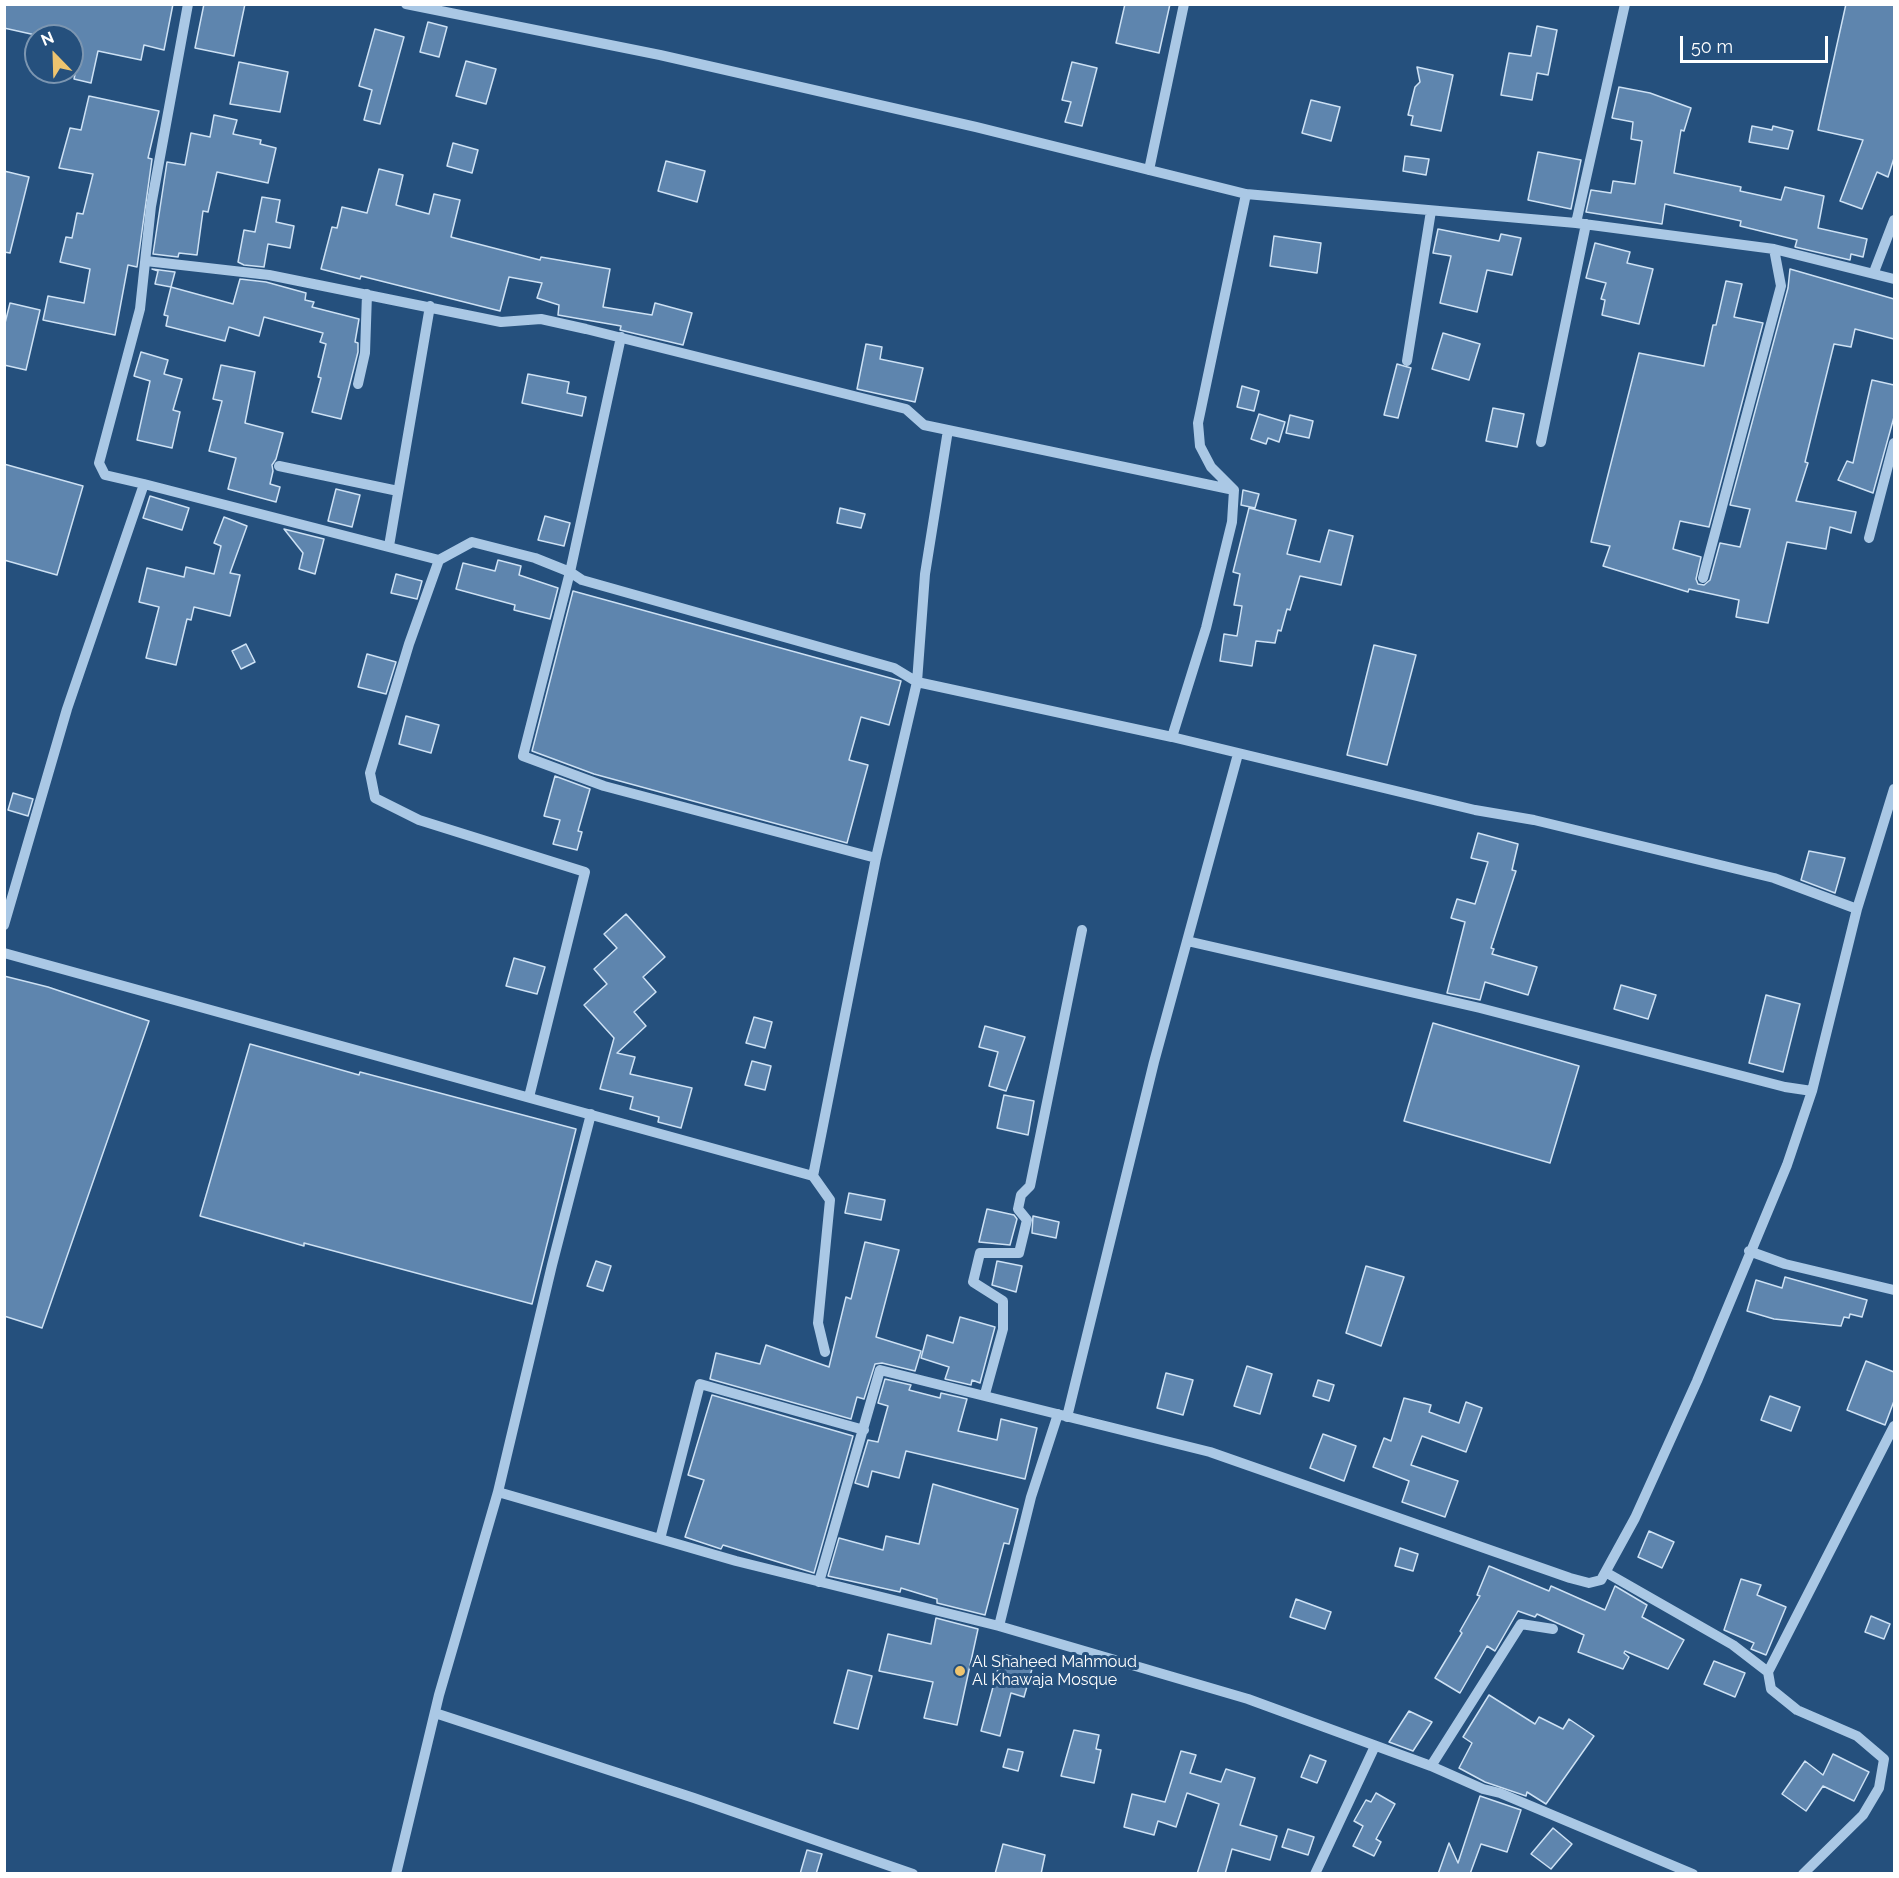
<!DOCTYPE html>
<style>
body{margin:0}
#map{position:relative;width:1899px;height:1878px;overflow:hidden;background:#25507d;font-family:Raleway,sans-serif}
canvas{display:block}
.frame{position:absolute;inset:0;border:6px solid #fff;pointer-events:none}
.north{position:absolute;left:24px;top:24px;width:60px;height:60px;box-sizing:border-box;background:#25507d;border:2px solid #7c96b1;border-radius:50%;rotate:337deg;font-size:16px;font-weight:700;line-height:24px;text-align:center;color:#fff}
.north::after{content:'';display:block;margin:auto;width:21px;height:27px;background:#eec46f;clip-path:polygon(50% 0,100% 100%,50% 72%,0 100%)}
.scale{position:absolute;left:1680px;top:36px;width:148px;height:27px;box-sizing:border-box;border:3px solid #fff;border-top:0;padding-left:8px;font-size:18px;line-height:21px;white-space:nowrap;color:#fff;-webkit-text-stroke:4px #25507d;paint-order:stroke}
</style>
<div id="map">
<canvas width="1899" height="1878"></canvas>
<div class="frame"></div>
<div class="north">N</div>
<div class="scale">50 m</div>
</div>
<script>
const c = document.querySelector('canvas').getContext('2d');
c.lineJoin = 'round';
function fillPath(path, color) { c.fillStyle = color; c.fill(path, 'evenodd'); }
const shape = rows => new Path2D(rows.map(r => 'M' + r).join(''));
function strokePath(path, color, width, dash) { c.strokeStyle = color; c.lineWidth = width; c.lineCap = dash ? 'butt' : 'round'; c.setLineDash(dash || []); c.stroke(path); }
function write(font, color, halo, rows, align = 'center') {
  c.font = font + ' Raleway,sans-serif'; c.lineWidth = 6; c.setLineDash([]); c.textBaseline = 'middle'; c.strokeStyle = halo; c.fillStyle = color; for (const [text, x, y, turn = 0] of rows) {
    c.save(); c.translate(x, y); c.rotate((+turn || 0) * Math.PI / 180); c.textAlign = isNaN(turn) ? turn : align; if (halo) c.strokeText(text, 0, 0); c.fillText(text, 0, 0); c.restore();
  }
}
const building = shape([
 [4,4,173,4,164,50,144,45,141,60,98,51,91,83,74,79,81,45,72,43,72,36,40,36,4,28,4,4],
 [204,4,245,4,234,56,195,48,204,4],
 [1125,4,1170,4,1159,53,1116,43,1125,4],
 [1846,4,1894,4,1894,158,1888,177,1877,172,1862,209,1840,201,1863,140,1818,130,1846,4],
 [428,22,447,27,439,57,420,52,428,22],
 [1537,26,1557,30,1548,75,1537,73,1532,100,1501,95,1509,53,1531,56,1537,26],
 [375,29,404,37,380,124,364,120,372,90,359,86,375,29],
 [466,61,496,69,486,104,456,96,466,61],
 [239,62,288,72,280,112,230,104,239,62],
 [1072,62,1097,68,1082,126,1065,122,1071,102,1062,100,1072,62],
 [1417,67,1453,75,1441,131,1411,125,1413,116,1408,115,1415,87,1420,82,1417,67],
 [1619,87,1650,93,1691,108,1684,131,1681,130,1674,173,1741,187,1740,191,1781,200,1785,187,1824,196,1818,228,1867,239,1863,257,1851,254,1850,260,1795,247,1797,240,1740,226,1741,221,1665,204,1662,224,1586,212,1591,190,1611,193,1613,181,1635,184,1642,141,1631,139,1633,122,1612,118,1619,87],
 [89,96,159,111,148,158,152,159,137,267,128,265,115,335,43,320,48,296,84,303,90,269,60,262,66,237,72,238,77,213,83,214,93,174,59,168,70,128,81,130,89,96],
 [1311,100,1340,107,1331,141,1302,133,1311,100],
 [214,115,237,120,233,134,261,140,260,144,276,148,268,183,217,172,208,212,203,211,197,255,179,253,178,257,153,254,167,162,185,165,191,133,210,137,214,115],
 [1752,126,1772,130,1773,126,1793,131,1788,149,1749,142,1752,126],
 [453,143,478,150,472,173,447,166,453,143],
 [1538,152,1581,160,1571,209,1528,200,1538,152],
 [1405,156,1429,159,1426,175,1403,171,1405,156],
 [666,161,705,171,697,202,658,191,666,161],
 [379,169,403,175,396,205,429,214,434,194,460,200,451,237,540,260,541,257,610,269,603,307,652,315,655,303,692,313,683,345,620,330,621,326,558,315,559,305,537,298,542,283,509,277,500,311,361,276,360,279,321,269,332,227,337,228,342,207,367,213,379,169],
 [4,171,29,177,10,253,4,252,4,171],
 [262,197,280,200,276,222,294,226,290,248,268,244,264,267,244,265,238,262,244,230,255,232,262,197],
 [1438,229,1499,241,1501,234,1521,238,1512,275,1487,270,1477,312,1440,303,1451,256,1433,253,1438,229],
 [1274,236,1321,243,1317,273,1270,266,1274,236],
 [1595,243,1630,252,1627,263,1653,269,1639,324,1602,315,1605,300,1601,299,1606,283,1586,278,1595,243],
 [152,269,175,272,171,287,155,284,158,271,152,269],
 [1790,269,1894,299,1894,339,1855,329,1851,347,1834,344,1805,462,1808,463,1796,501,1856,512,1851,533,1830,527,1826,549,1787,542,1768,623,1736,617,1739,600,1689,589,1688,592,1603,566,1610,546,1591,542,1639,353,1704,366,1713,325,1716,325,1726,281,1742,284,1734,317,1763,323,1709,527,1680,521,1673,549,1701,557,1696,579,1698,584,1704,585,1710,580,1720,543,1740,547,1750,509,1730,505,1788,288,1790,269],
 [240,279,266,282,306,293,305,300,314,302,312,307,359,319,355,342,358,343,358,352,341,419,312,412,321,378,318,377,326,344,320,342,323,333,264,317,259,336,229,327,225,341,166,326,168,316,164,315,171,287,233,304,240,279],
 [10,303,40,310,26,370,4,365,4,327,10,303],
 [1443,333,1480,344,1469,380,1432,369,1443,333],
 [866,344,882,347,880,359,923,368,915,402,857,389,866,344],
 [141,352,168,360,164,374,182,379,173,410,180,412,172,448,137,440,150,381,134,376,141,352],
 [1397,364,1411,368,1398,418,1384,415,1397,364],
 [221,365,255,372,245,423,283,433,276,459,272,465,273,471,270,484,280,487,276,502,228,489,236,458,209,451,222,401,213,399,221,365],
 [528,374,569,382,567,393,586,397,582,416,522,403,528,374],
 [1872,380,1894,385,1894,417,1873,493,1838,480,1847,461,1853,463,1872,380],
 [1242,386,1259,391,1254,411,1237,407,1242,386],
 [1493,408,1524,414,1517,447,1486,441,1493,408],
 [1259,414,1285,422,1279,442,1268,438,1266,444,1251,439,1259,414],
 [1290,415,1313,421,1309,438,1286,433,1290,415],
 [4,464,83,486,57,575,4,560,4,464],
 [336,489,360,495,352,527,328,521,336,489],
 [1243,490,1259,494,1255,508,1241,505,1243,490],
 [150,496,189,508,182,530,143,518,150,496],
 [840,508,865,514,861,528,837,523,840,508],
 [1249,508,1296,520,1287,554,1320,562,1329,530,1353,536,1341,585,1300,576,1290,610,1287,609,1281,631,1278,630,1275,643,1256,641,1252,666,1220,661,1224,634,1237,636,1242,606,1234,605,1240,574,1233,572,1249,508],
 [545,516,570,523,564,546,538,540,545,516],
 [224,517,247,526,230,573,240,575,230,616,194,607,191,620,187,619,176,665,146,658,159,607,139,602,147,568,184,577,186,567,214,574,221,546,214,543,224,517],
 [284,529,324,539,315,574,299,569,303,553,284,529],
 [498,560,521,566,519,575,558,588,550,619,514,610,515,605,456,589,463,563,495,571,498,560],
 [396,574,422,581,417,599,391,593,396,574],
 [573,591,901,681,889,725,861,717,849,760,868,765,847,843,594,774,532,751,573,591],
 [246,644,255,662,241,669,232,651,246,644],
 [1374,645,1416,655,1387,765,1347,755,1374,645],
 [367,654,396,662,386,694,358,687,367,654],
 [406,716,439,725,431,753,399,744,406,716],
 [555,776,590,789,578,831,582,832,577,850,553,844,560,820,544,816,555,776],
 [13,793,33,799,28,816,8,810,13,793],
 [1478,833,1518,844,1512,870,1516,871,1491,948,1494,949,1492,954,1537,967,1528,995,1485,982,1480,1000,1447,993,1465,922,1451,918,1457,899,1475,904,1488,862,1471,858,1478,833],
 [1809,851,1845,858,1835,893,1801,880,1809,851],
 [626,914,665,957,643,977,656,992,634,1012,646,1026,617,1053,635,1057,630,1074,692,1088,681,1128,658,1122,659,1117,630,1109,633,1097,600,1089,614,1038,584,1005,607,984,594,969,617,948,604,934,626,914],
 [514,958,545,967,537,994,506,986,514,958],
 [4,976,48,987,149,1021,42,1328,4,1316,4,976],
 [1621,985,1656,995,1648,1019,1614,1009,1621,985],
 [1766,995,1800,1004,1783,1072,1749,1063,1766,995],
 [754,1017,772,1022,765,1048,746,1043,754,1017],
 [1433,1023,1579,1066,1550,1163,1404,1121,1433,1023],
 [985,1026,1025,1037,1006,1091,989,1086,998,1052,979,1047,985,1026],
 [250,1044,359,1075,360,1072,576,1129,532,1304,304,1243,304,1246,200,1216,250,1044],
 [752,1061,771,1066,765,1090,745,1085,752,1061],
 [1004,1095,1034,1101,1028,1135,997,1128,1004,1095],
 [849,1193,885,1200,881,1220,845,1213,849,1193],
 [987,1209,1014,1215,1017,1219,1010,1245,979,1242,987,1209],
 [1033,1216,1059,1222,1056,1238,1032,1233,1033,1216],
 [865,1242,899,1250,876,1337,921,1351,915,1371,882,1363,875,1364,864,1399,857,1397,851,1419,710,1379,716,1353,760,1364,766,1345,829,1367,846,1297,851,1299,865,1242],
 [596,1261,611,1266,603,1291,587,1286,596,1261],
 [997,1261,1022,1266,1016,1292,992,1285,997,1261],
 [1366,1266,1404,1277,1381,1346,1346,1333,1366,1266],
 [1785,1277,1867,1300,1862,1317,1850,1314,1849,1318,1844,1317,1841,1326,1774,1319,1747,1311,1756,1280,1782,1288,1785,1277],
 [960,1317,995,1327,980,1383,972,1380,971,1385,945,1379,949,1367,921,1358,927,1335,953,1343,960,1317],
 [1866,1361,1894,1372,1894,1401,1885,1425,1847,1410,1866,1361],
 [1247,1366,1272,1374,1260,1414,1234,1406,1247,1366],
 [1166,1373,1193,1380,1183,1415,1157,1408,1166,1373],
 [885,1379,911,1385,909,1390,940,1398,941,1393,967,1399,958,1431,997,1440,1001,1419,1037,1428,1025,1479,906,1451,899,1478,872,1471,868,1487,855,1483,868,1440,878,1442,888,1406,878,1403,885,1379],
 [1318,1380,1334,1385,1329,1401,1313,1396,1318,1380],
 [712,1395,853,1436,814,1573,723,1545,721,1549,685,1537,704,1480,688,1475,712,1395],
 [1770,1396,1800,1407,1791,1431,1761,1420,1770,1396],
 [1404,1398,1431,1405,1429,1412,1459,1423,1466,1402,1482,1408,1466,1452,1422,1436,1411,1465,1458,1481,1445,1517,1402,1502,1409,1481,1373,1467,1384,1438,1391,1441,1404,1398],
 [1323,1434,1356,1446,1344,1481,1310,1468,1323,1434],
 [933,1484,1018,1509,1009,1544,1004,1543,985,1615,937,1603,937,1599,901,1588,900,1592,828,1576,839,1538,883,1550,886,1536,919,1544,933,1484],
 [1649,1531,1674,1542,1662,1568,1638,1557,1649,1531],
 [1400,1548,1418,1554,1413,1571,1395,1566,1400,1548],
 [1489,1566,1549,1591,1551,1586,1605,1610,1615,1586,1647,1605,1642,1617,1684,1640,1668,1669,1625,1651,1624,1653,1629,1657,1623,1669,1578,1652,1584,1635,1537,1614,1535,1617,1518,1611,1495,1651,1487,1646,1460,1693,1435,1678,1462,1633,1460,1631,1480,1596,1477,1595,1489,1566],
 [1741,1579,1761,1585,1757,1595,1786,1607,1766,1655,1751,1649,1754,1643,1724,1630,1741,1579],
 [1296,1599,1331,1612,1325,1629,1290,1617,1296,1599],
 [1871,1616,1890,1624,1884,1639,1865,1632,1871,1616],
 [936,1618,978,1629,957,1725,924,1718,933,1682,879,1671,888,1634,931,1644,936,1618],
 [1002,1654,1034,1662,1024,1697,1011,1693,1000,1736,981,1731,1002,1654],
 [1714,1661,1745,1673,1735,1697,1704,1684,1714,1661],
 [848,1670,872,1676,858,1729,834,1723,848,1670],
 [1489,1695,1535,1724,1539,1717,1563,1729,1569,1719,1594,1736,1546,1804,1527,1792,1526,1796,1485,1782,1459,1768,1472,1743,1463,1737,1489,1695],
 [1409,1711,1432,1722,1413,1751,1389,1742,1409,1711],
 [1074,1730,1099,1735,1096,1749,1101,1750,1094,1783,1061,1776,1074,1730],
 [1008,1749,1023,1752,1018,1771,1003,1767,1008,1749],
 [1181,1751,1196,1755,1190,1773,1221,1782,1226,1769,1255,1778,1240,1825,1277,1836,1270,1860,1232,1849,1225,1874,1197,1874,1219,1804,1187,1793,1176,1827,1158,1821,1154,1835,1124,1827,1132,1794,1165,1802,1181,1751],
 [1833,1754,1869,1772,1854,1801,1823,1786,1806,1811,1782,1794,1805,1761,1823,1775,1833,1754],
 [1310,1755,1326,1761,1317,1783,1301,1777,1310,1755],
 [1376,1793,1395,1804,1376,1839,1381,1842,1374,1856,1353,1846,1363,1826,1354,1821,1366,1800,1371,1802,1376,1793],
 [1480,1796,1521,1810,1507,1852,1481,1844,1470,1874,1438,1874,1449,1843,1458,1863,1480,1796],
 [1553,1828,1572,1844,1551,1869,1531,1854,1553,1828],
 [1288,1829,1314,1837,1308,1855,1282,1847,1288,1829],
 [1003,1844,1045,1855,1041,1874,995,1874,1003,1844],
 [807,1850,822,1854,816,1874,800,1874,807,1850]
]);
const minor = shape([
 [406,4,660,55,976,127,1246,194,1576,223,1774,249,1894,279],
 [1149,170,1184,4],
 [1576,223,1625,4],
 [146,261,269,275,501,322,541,319,586,329,906,409,924,425,1234,490],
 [1874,272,1894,220],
 [1407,361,1431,211],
 [358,384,365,353,367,294],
 [1541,442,1586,224],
 [279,466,398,491],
 [144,484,439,560,472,542,535,558,570,572,621,337],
 [1869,538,1894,443],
 [389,546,430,306],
 [439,560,409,644,370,773,375,798,419,820,585,872,529,1097],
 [1703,578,1781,286,1774,249],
 [1172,737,1206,628,1232,522,1234,490,1211,467,1200,446,1198,423,1246,194],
 [876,858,604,786,523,756,570,572,582,580,894,668,917,682,925,574,948,430],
 [4,925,67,709,144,484,105,475,99,463,140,309,151,206,188,4],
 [1187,941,1480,1008,1785,1087,1812,1091],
 [4,953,813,1176,830,1200,818,1323,825,1352],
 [813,1176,876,858,917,682,1172,737,1475,810,1534,820,1774,878,1857,909],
 [1749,1251,1785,1264,1894,1290],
 [985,1394,1003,1329,1003,1301,973,1282,980,1253,1019,1253,1027,1220,1018,1209,1021,1195,1030,1186,1082,930],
 [1067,1417,1154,1062,1238,754],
 [498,1492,736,1561,999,1626,1248,1699,1431,1766,1483,1789,1500,1793,1693,1874],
 [660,1539,700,1384,864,1430],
 [1607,1573,1733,1645,1768,1672,1771,1689,1797,1710,1857,1736,1884,1759,1879,1788,1863,1815,1803,1874],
 [819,1582,880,1370,1210,1452,1570,1578,1589,1583,1601,1580,1635,1518,1697,1381,1787,1165,1812,1091,1857,909,1894,789],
 [999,1626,1031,1497,1058,1414],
 [1768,1672,1894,1426],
 [435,1713,694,1798,913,1874],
 [1431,1766,1521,1624,1553,1629],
 [396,1874,439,1695,498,1492,552,1265,591,1114],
 [1315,1874,1375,1746]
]);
const markers = [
 [960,1671,6,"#eec46f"]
];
const poiNames = [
 ["Al Shaheed Mahmoud",972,1662],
 ["Al Khawaja Mosque",972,1680]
];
fillPath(building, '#5e85ae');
strokePath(building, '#cde1f4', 1.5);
strokePath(minor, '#aac8e5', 10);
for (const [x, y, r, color] of markers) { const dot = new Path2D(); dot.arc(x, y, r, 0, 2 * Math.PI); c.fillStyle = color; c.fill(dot); strokePath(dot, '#25507d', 2); }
write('16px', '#fff', '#25507d', poiNames, 'left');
</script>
